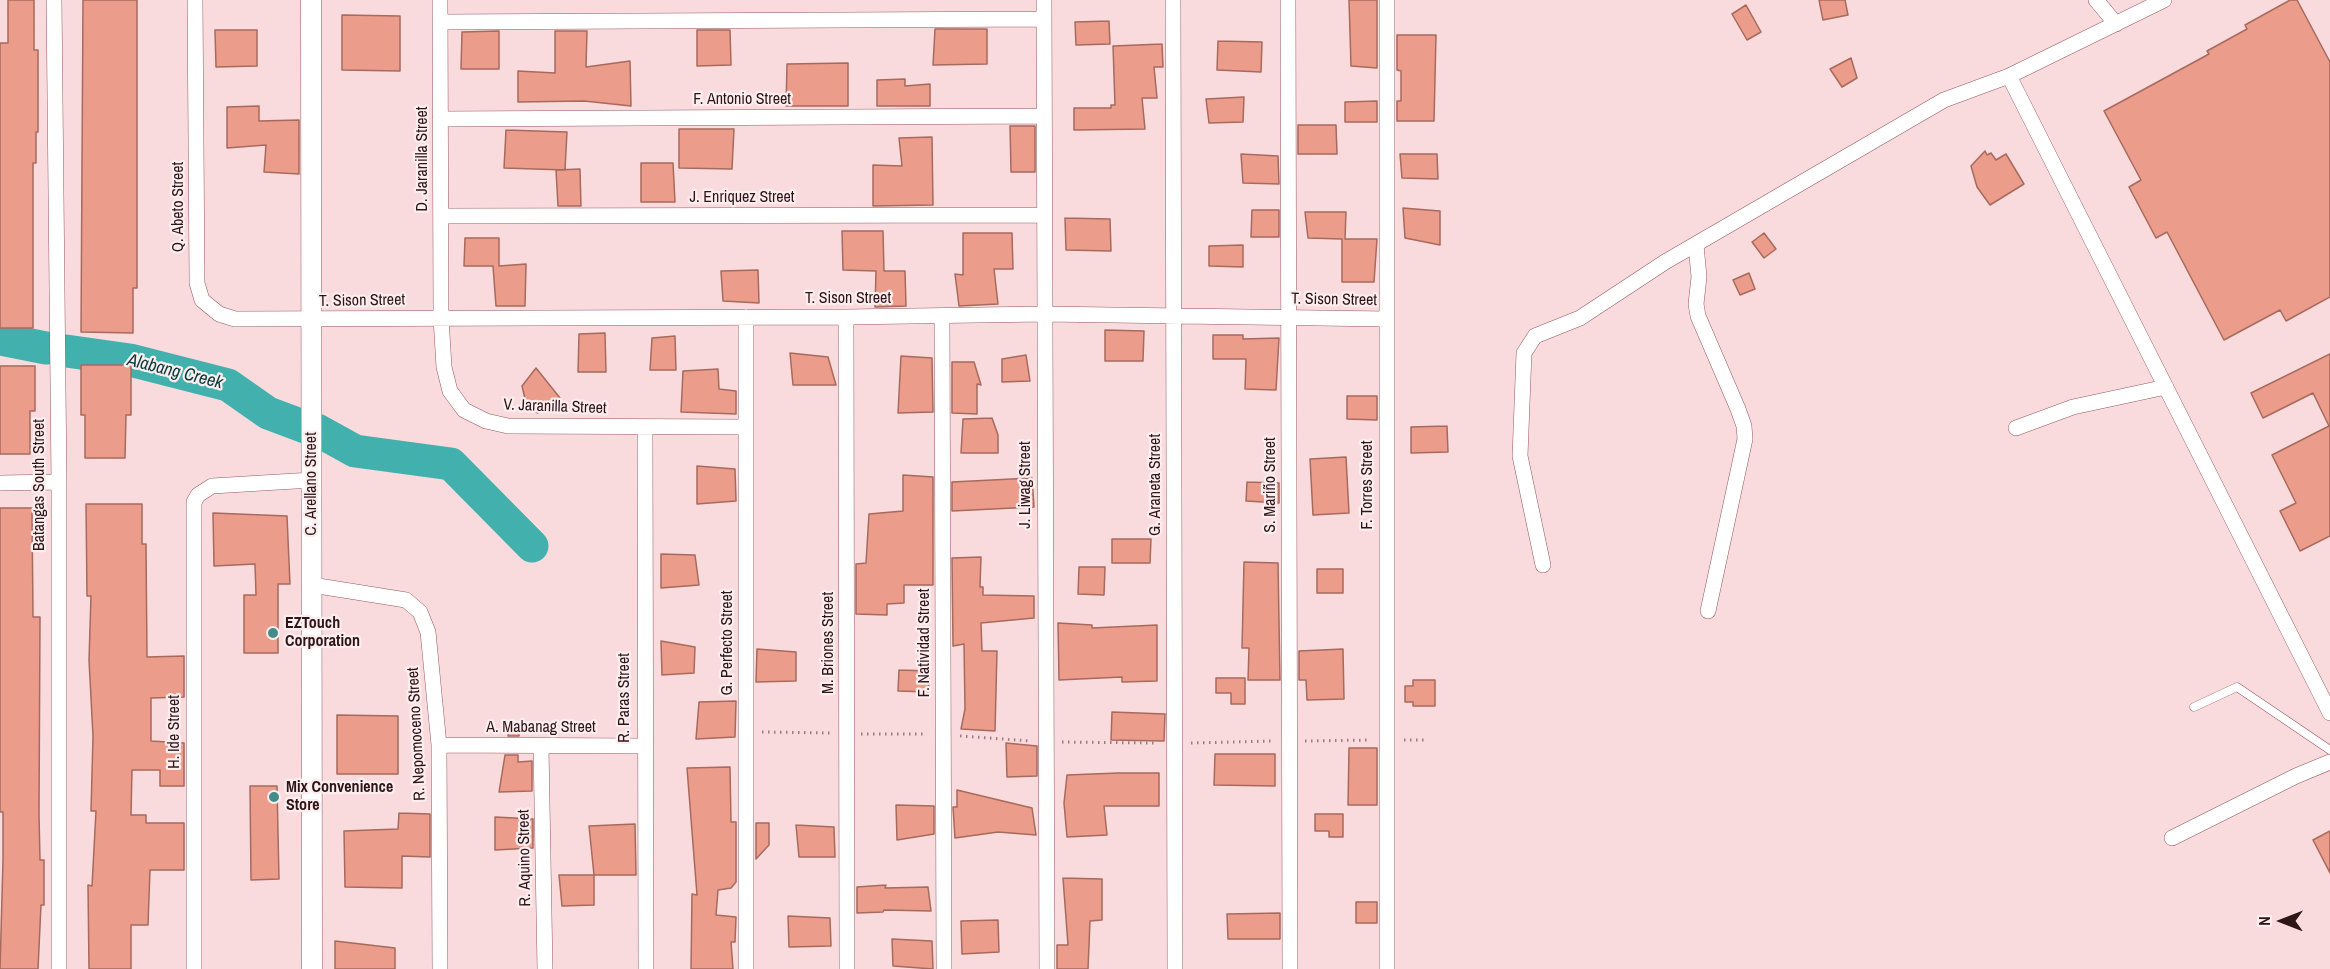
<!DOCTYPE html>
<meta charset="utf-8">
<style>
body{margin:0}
#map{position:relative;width:2330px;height:969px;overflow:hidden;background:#f9dbde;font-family:"Archivo Narrow",sans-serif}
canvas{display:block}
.north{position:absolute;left:2252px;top:891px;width:60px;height:60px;-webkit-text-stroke:4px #fcedee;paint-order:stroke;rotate:270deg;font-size:16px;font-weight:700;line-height:24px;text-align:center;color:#2e1518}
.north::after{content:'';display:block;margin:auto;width:21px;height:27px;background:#2e1518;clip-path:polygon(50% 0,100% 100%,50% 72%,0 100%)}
</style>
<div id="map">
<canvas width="2330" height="969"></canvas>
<div class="north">N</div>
</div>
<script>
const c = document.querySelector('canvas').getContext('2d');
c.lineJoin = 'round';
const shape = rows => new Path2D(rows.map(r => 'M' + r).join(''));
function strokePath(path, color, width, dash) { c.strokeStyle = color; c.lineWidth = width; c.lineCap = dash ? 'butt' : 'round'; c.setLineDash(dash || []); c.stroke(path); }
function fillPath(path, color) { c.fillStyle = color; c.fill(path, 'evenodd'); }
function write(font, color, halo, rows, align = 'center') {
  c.font = font + ' "Archivo Narrow",sans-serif'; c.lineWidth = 4.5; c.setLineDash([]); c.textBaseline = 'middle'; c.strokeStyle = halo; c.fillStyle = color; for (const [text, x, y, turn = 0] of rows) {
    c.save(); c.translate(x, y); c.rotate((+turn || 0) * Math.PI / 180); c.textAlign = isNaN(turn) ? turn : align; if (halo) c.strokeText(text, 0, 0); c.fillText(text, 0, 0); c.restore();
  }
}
const river = shape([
 [0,339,46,348],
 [66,351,130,360,228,385,268,413,308,428],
 [317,430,355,451,451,464,532,546]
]);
const building = shape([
 [8,0,34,0,34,50,38,50,38,132,36,132,36,163,33,163,33,328,0,328,0,43,8,43,8,0],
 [83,0,137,0,137,288,133,288,133,333,81,332,83,0],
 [1349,0,1377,0,1377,68,1351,66,1349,0],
 [1819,0,1845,0,1848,15,1823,20,1819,0],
 [2290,0,2297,0,2330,62,2330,297,2286,321,2280,310,2224,340,2167,232,2156,238,2129,187,2141,180,2104,111,2209,54,2207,51,2247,29,2245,25,2290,0],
 [1746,5,1761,32,1747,40,1732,14,1746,5],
 [342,15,400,16,400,71,342,70,342,15],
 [1109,21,1110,44,1076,45,1075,22,1109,21],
 [935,29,987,29,987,64,933,65,935,29],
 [215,30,257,30,257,66,216,67,215,30],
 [697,30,730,30,731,65,697,66,697,30],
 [499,31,499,69,461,69,462,32,499,31],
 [555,31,587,31,586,67,630,61,631,106,584,101,518,102,518,71,555,73,555,31],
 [1397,35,1436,35,1434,121,1397,121,1397,101,1401,101,1401,71,1397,70,1397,35],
 [1218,41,1262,42,1261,72,1217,70,1218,41],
 [1162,44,1163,67,1154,67,1157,98,1142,98,1145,129,1074,130,1074,108,1111,108,1111,105,1115,105,1113,46,1162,44],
 [1851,58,1857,78,1842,87,1830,69,1851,58],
 [848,63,848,106,786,106,787,64,848,63],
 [905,79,905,86,930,84,930,106,877,106,877,80,905,79],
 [1244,97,1243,122,1209,123,1206,99,1244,97],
 [1377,101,1377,122,1345,122,1345,102,1377,101],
 [259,106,259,121,299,120,299,174,264,172,266,145,227,148,227,107,259,106],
 [1298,125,1336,125,1337,154,1298,154,1298,125],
 [1010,126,1035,126,1035,172,1011,172,1010,126],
 [679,129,734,129,732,169,679,168,679,129],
 [506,130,567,132,565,170,504,168,506,130],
 [932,137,933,205,873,206,873,165,902,166,899,138,932,137],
 [1985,151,1987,155,1991,153,1996,160,2006,154,2024,184,1990,205,1977,187,1971,166,1985,151],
 [1241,154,1278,156,1279,184,1243,183,1241,154],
 [1400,154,1437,154,1438,179,1402,178,1400,154],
 [641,163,673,163,675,202,641,202,641,163],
 [580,169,581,206,558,206,556,170,580,169],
 [1403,208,1440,211,1440,245,1405,238,1403,208],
 [1252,210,1279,210,1279,237,1251,237,1252,210],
 [1305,212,1346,212,1345,239,1377,239,1374,282,1342,282,1342,239,1308,238,1305,212],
 [1065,218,1110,219,1111,251,1066,250,1065,218],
 [842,231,883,231,884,271,905,271,906,306,875,307,876,271,843,270,842,231],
 [963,233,1012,233,1013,269,994,269,998,304,959,306,955,274,963,275,963,233],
 [1764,233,1776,249,1764,258,1752,242,1764,233],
 [465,238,499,238,499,266,526,264,525,306,496,306,493,266,464,266,465,238],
 [1243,245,1243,267,1209,266,1209,246,1243,245],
 [758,270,759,303,723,301,721,271,758,270],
 [1749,273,1755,289,1740,295,1733,280,1749,273],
 [1105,330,1144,331,1143,361,1105,361,1105,330],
 [605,333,606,372,578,372,579,334,605,333],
 [1213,335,1243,335,1243,339,1279,338,1276,390,1245,389,1246,359,1213,359,1213,335],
 [675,336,676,370,650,370,652,338,675,336],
 [790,353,828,357,836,385,793,385,790,353],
 [2330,354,2330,536,2300,551,2280,511,2296,503,2272,455,2329,426,2313,393,2263,418,2251,393,2330,354],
 [1026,355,1030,381,1002,382,1002,359,1026,355],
 [901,356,932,358,933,412,898,413,901,356],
 [952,362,974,362,981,385,977,384,977,414,952,413,952,362],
 [81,365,131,365,131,415,126,415,125,458,85,458,85,415,81,415,81,365],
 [0,366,35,366,35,411,30,411,30,454,0,454,0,366],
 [536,368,560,398,538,413,527,407,522,386,536,368],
 [718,369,719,389,736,391,736,414,681,412,683,371,718,369],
 [1347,396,1377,396,1377,420,1347,419,1347,396],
 [992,418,998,435,998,453,961,453,963,419,992,418],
 [1447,426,1448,452,1411,453,1411,427,1447,426],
 [1346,457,1349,513,1313,515,1310,459,1346,457],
 [697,466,735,469,736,501,697,504,697,466],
 [903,475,933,477,933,585,904,585,904,603,887,604,887,615,856,614,856,564,866,563,869,514,903,511,903,475],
 [1032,478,1034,507,952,511,952,482,1032,478],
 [1247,482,1279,483,1279,503,1246,501,1247,482],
 [86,504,142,504,142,544,146,544,147,657,184,656,184,697,151,698,151,741,184,743,184,786,160,786,160,770,132,770,131,815,146,815,146,823,184,823,184,870,150,870,148,925,131,925,131,969,89,969,88,885,92,886,96,811,91,811,93,736,89,660,91,596,87,596,86,504],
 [0,508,32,508,33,617,40,617,39,815,40,860,44,860,44,905,41,905,38,969,0,969,3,860,3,812,0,812,0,508],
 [213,513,287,516,290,584,278,584,278,653,244,653,244,595,256,595,255,564,214,566,213,513],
 [1112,539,1151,539,1150,563,1112,563,1112,539],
 [661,554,695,555,699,585,661,588,661,554],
 [981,557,980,587,983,587,983,595,1034,596,1034,618,981,623,982,651,997,651,995,731,961,729,965,709,964,644,953,646,952,558,981,557],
 [1244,562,1278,563,1280,680,1248,680,1249,648,1242,648,1244,562],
 [1079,567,1105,567,1104,595,1078,594,1079,567],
 [1317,569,1343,569,1343,593,1317,593,1317,569],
 [1058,623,1092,625,1092,628,1157,625,1157,681,1122,682,1122,677,1059,680,1058,623],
 [661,641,695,647,694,673,662,675,661,641],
 [757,649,796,652,796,681,756,682,757,649],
 [1343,649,1344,699,1307,700,1306,680,1299,680,1299,651,1343,649],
 [899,670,930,671,928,692,898,691,899,670],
 [1216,678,1245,678,1245,704,1231,704,1231,693,1216,693,1216,678],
 [1413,680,1435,680,1435,706,1413,706,1413,702,1405,702,1405,686,1413,686,1413,680],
 [736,701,735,737,696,739,699,702,736,701],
 [1112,712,1165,714,1164,741,1111,740,1112,712],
 [337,715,398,716,398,774,337,774,337,715],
 [510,724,520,725,519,736,508,736,510,724],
 [1006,743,1037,746,1037,776,1007,777,1006,743],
 [1349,748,1377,748,1377,805,1348,805,1349,748],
 [1215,754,1275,754,1275,786,1214,785,1215,754],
 [505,755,518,755,518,762,532,761,532,791,499,792,505,755],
 [730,767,731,822,736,822,736,882,731,888,718,890,716,915,736,917,735,942,731,942,733,969,691,969,692,894,697,895,687,768,730,767],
 [1118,773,1159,773,1159,806,1104,806,1107,835,1067,837,1064,803,1067,775,1118,773],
 [250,786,277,786,279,879,251,880,250,786],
 [957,790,1032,808,1036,835,998,832,955,838,953,807,957,807,957,790],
 [896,805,934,806,934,834,897,840,896,805],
 [399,813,430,814,430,857,402,856,402,888,345,887,344,831,398,829,399,813],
 [1315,814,1343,814,1343,837,1329,837,1329,831,1315,831,1315,814],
 [495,817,533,819,533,848,495,850,495,817],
 [756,823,769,823,769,845,756,859,756,823],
 [635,824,636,875,594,875,589,826,635,824],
 [796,825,834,827,835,857,799,857,796,825],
 [2330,831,2330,873,2313,840,2330,831],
 [559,875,594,875,594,905,562,906,559,875],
 [1063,878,1102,879,1102,920,1090,921,1088,969,1057,969,1057,945,1068,945,1063,878],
 [886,885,885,888,928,887,931,911,884,910,883,912,857,913,857,887,886,885],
 [1356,902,1377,902,1377,923,1356,923,1356,902],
 [1280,913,1280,939,1228,939,1227,914,1280,913],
 [788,916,830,918,831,946,789,947,788,916],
 [998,920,999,952,962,954,961,921,998,920],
 [892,939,932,941,933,969,893,966,892,939],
 [335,941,395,948,395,969,335,969,335,941]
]);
const path = shape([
 [762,732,831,733],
 [861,734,927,734],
 [960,736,1031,741],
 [1404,740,1426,740],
 [1305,741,1370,740],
 [1062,742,1157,743],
 [1191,743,1274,741]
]);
const service = shape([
 [2194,707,2237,687,2330,750]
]);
const minor = shape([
 [54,0,59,482,59,969],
 [195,0,197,283,202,300,219,314,235,319,846,317,1044,314,1386,319],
 [440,0,441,318,444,367,450,391,464,410,486,421,508,426,745,427],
 [1044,0,1047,969],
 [1173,0,1175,969],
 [1288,0,1290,969],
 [2096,0,2116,24],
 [440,22,1044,19],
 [2009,76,2330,713],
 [440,119,1044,116],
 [441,216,1044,215],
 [1696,245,1699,277,1696,304,1698,316,1738,409,1744,426,1745,439,1708,611],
 [942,316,944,969],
 [746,317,746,969],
 [846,317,847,969],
 [645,427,646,969],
 [2016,428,2073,407,2166,387],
 [0,483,59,482],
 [1543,565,1520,456,1524,353,1535,336,1580,318,1665,262,1944,100,2009,76,2164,0],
 [312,585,406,600,420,612,428,632,439,745,440,969],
 [439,745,643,746],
 [541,747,545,969],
 [2172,838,2296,776,2330,762],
 [194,969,194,502,198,495,212,486,312,480],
 [1387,969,1387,0]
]);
const tertiary = shape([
 [311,0,312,969]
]);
const markers = [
 [273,633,6,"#448c8a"],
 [274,797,6,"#448c8a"]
];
const streetNames = [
 ["F. Antonio Street",742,100],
 ["D. Jaranilla Street",423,159,-90],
 ["J. Enriquez Street",742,198],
 ["Q. Abeto Street",179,207,-90],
 ["T. Sison Street",848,299],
 ["T. Sison Street",1334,300,1],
 ["T. Sison Street",362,301,-1],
 ["V. Jaranilla Street",555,407,2],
 ["C. Arellano Street",312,484,-90],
 ["Batangas South Street",40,485,-90],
 ["J. Liwag Street",1026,485,-90],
 ["G. Araneta Street",1156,485,-90],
 ["S. Mariño Street",1271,485,-90],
 ["F. Torres Street",1368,485,-90],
 ["G. Perfecto Street",728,643,-90],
 ["M. Briones Street",829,643,-90],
 ["F. Natividad Street",925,643,-90],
 ["R. Paras Street",625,698,-90],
 ["A. Mabanag Street",541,728],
 ["H. Ide Street",175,732,-90],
 ["R. Nepomoceno Street",417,734,-93],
 ["R. Aquino Street",525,858,-91]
];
const poiNames = [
 ["EZTouch",285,624],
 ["Corporation",285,642],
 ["Mix Convenience",286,788],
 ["Store",286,806]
];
const waterNames = [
 ["Alabang Creek",175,372,14]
];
strokePath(river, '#42b1ae', 33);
fillPath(building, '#eb9c8b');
strokePath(building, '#a76a5d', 1.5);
strokePath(service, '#965960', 9);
strokePath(minor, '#965960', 16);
strokePath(tertiary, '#965960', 21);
strokePath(path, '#997e81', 3, [1.5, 4.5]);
strokePath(service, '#fff', 8);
strokePath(minor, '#fff', 15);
strokePath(tertiary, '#fff', 20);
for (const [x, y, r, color] of markers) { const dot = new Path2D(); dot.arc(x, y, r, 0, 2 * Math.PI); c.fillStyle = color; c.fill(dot); strokePath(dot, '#fcedee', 2); }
write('16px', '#2e1518', '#fcedee', streetNames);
write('bold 16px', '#2e1518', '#fcedee', poiNames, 'left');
write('italic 18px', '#073c3b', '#fcedee', waterNames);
</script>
